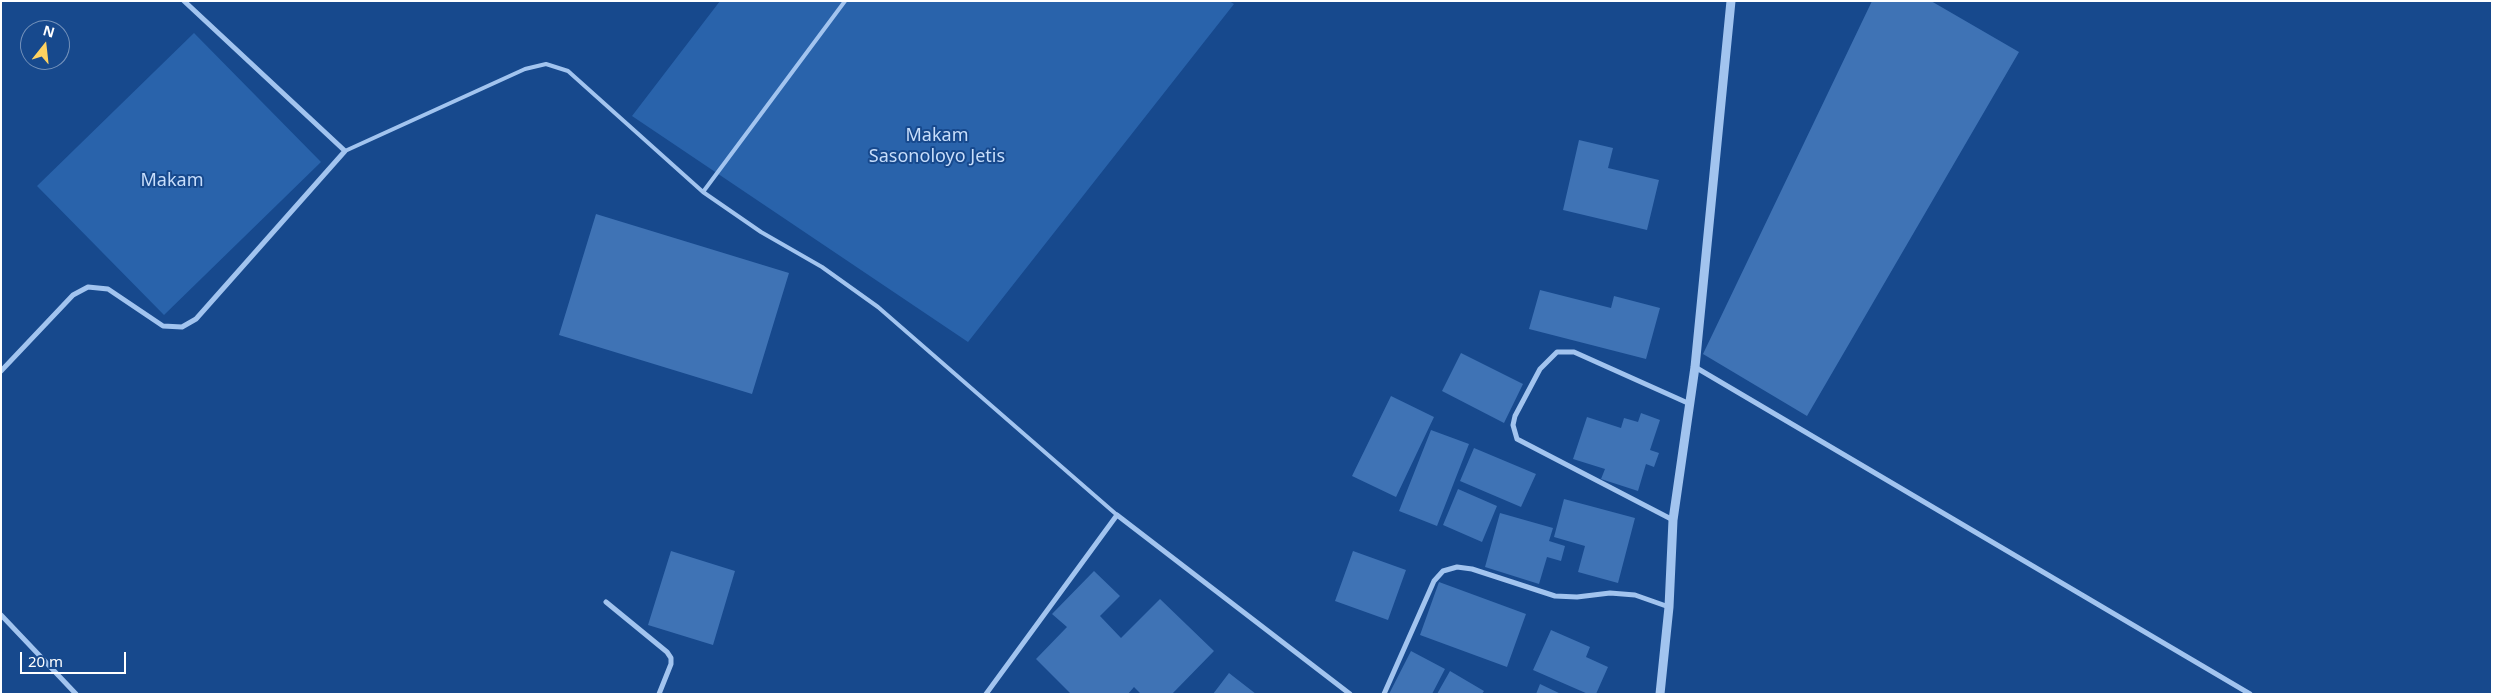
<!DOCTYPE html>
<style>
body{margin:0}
#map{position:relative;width:2493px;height:695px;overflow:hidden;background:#17498d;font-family:"Noto Sans",sans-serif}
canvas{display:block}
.frame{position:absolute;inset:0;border:2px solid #fff;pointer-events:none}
.north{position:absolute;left:20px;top:20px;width:50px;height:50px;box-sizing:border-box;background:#17498d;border:1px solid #7492bb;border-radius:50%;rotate:16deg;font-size:14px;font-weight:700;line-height:20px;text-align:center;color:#fff}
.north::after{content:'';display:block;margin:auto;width:18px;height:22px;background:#ffd260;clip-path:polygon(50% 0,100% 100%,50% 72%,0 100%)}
.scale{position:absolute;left:20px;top:652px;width:106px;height:22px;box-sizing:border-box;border:2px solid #fff;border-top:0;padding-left:6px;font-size:15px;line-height:18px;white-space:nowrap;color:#fff;-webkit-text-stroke:4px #17498d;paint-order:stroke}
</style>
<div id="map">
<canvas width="2493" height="695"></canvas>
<div class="frame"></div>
<div class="north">N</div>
<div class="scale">20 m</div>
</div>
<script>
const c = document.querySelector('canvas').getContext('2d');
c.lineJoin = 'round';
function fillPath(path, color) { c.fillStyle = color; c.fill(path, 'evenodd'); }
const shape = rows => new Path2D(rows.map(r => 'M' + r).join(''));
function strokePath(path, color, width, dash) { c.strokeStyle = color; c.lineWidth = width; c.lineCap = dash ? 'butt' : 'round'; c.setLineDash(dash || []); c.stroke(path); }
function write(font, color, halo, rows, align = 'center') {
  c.font = font + ' "Noto Sans",sans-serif'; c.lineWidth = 4; c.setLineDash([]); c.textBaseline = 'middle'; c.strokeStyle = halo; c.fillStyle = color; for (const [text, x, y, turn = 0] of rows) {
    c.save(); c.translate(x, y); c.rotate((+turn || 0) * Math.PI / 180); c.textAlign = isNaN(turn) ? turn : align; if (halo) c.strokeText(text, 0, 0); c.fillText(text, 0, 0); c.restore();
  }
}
const green = shape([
 [720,1,1229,1,1234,4,968,342,632,116],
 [194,33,321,162,164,315,37,186]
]);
const building = shape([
 [1872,1,1931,1,2019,52,1807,416,1703,354],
 [1579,140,1613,148,1608,168,1659,180,1647,230,1563,210],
 [596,214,789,273,752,394,559,335],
 [1540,290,1611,308,1614,296,1660,308,1646,359,1529,329],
 [1461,353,1523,384,1504,423,1442,391],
 [1391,396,1434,417,1396,497,1352,476],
 [1641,413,1660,420,1650,450,1659,453,1654,467,1646,464,1638,491,1601,479,1605,469,1573,459,1587,417,1621,428,1624,418,1638,422],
 [1431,430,1469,444,1437,526,1399,511],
 [1474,448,1536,474,1521,507,1460,481],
 [1458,489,1497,506,1482,542,1443,525],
 [1564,499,1635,518,1618,583,1578,572,1585,546,1554,537],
 [1500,513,1553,528,1549,541,1565,546,1561,561,1547,557,1539,584,1485,567],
 [671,551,735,571,713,645,648,625],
 [1353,551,1406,570,1388,620,1335,601],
 [1094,571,1120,596,1100,616,1121,638,1160,599,1214,651,1172,694,1141,694,1134,687,1128,694,1071,694,1036,659,1067,627,1052,614],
 [1439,582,1526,614,1507,667,1420,635],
 [1551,630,1590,647,1586,657,1608,667,1596,694,1588,694,1533,670],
 [1411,651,1445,669,1432,694,1389,694],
 [1450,671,1484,691,1482,694,1437,694],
 [1229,673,1256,694,1213,694],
 [1540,684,1561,694,1536,694]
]);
const service = shape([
 [345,151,525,69,546,64,568,71,703,192,761,232,822,267,878,307,1117,515],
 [703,192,845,1]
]);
const minor = shape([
 [1695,367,2250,694],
 [1,371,73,295,88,287,108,289,163,326,182,327,196,319,345,151,184,1],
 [1673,520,1517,439,1513,425,1515,416,1540,369,1557,352,1574,352,1690,404],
 [606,602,667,652,671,658,671,664,659,694],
 [1,615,76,694],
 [986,694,1117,515,1350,694],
 [1384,694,1434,581,1443,571,1457,567,1472,569,1555,596,1577,597,1610,593,1635,595,1669,607]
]);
const tertiary = shape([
 [1660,694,1669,607,1673,520,1695,367,1731,1]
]);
const parkNames = [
 ["Makam",937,136],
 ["Sasonoloyo Jetis",937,157],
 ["Makam",172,181]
];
fillPath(green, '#2963ab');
fillPath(building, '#3f73b5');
strokePath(service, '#a2c4ef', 4);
strokePath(minor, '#a2c4ef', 5);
strokePath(tertiary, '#a2c4ef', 9);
write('18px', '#c8defb', '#17498d', parkNames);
</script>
